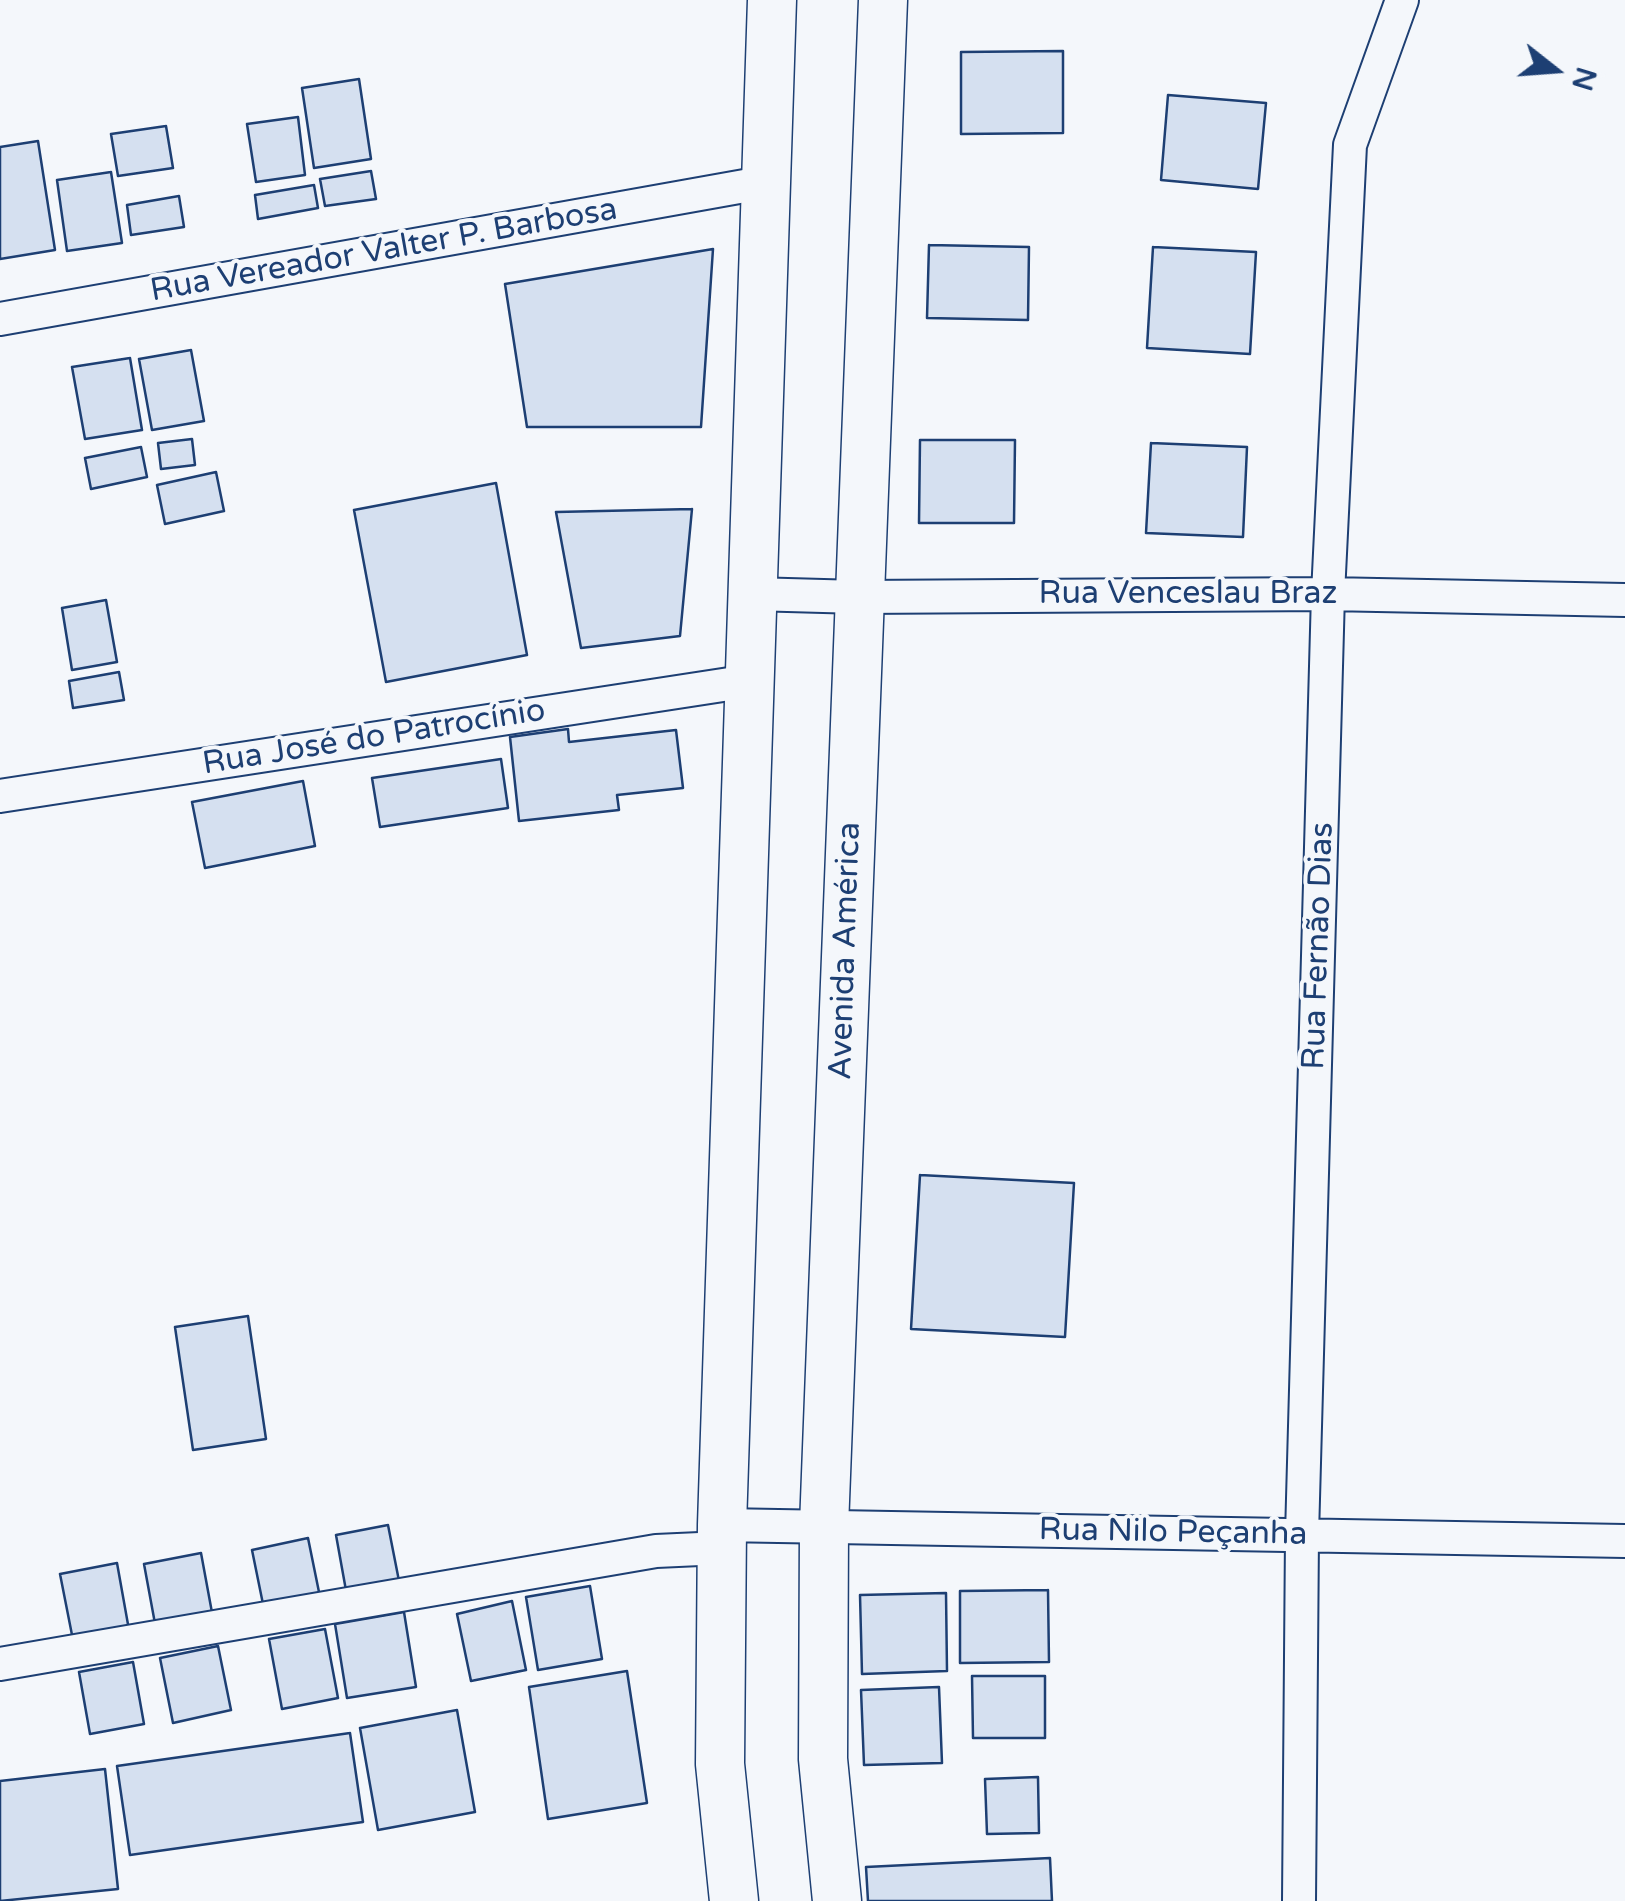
<!DOCTYPE html>
<meta charset="utf-8">
<style>
body{margin:0}
#map{position:relative;width:1625px;height:1901px;overflow:hidden;background:#f4f7fb;font-family:"Varela Round",sans-serif}
canvas{display:block}
.north{position:absolute;left:1505px;top:20px;width:100px;height:100px;-webkit-text-stroke:8px #f4f7fb;paint-order:stroke;rotate:107deg;font-size:28px;font-weight:700;line-height:40px;text-align:center;color:#1d3f73}
.north::after{content:'';display:block;margin:auto;width:35px;height:45px;background:#1d3f73;clip-path:polygon(50% 0,100% 100%,50% 72%,0 100%)}
</style>
<div id="map">
<canvas width="1625" height="1901"></canvas>
<div class="north">N</div>
</div>
<script>
const c = document.querySelector('canvas').getContext('2d');
c.lineJoin = 'round';
function fillPath(path, color) { c.fillStyle = color; c.fill(path, 'evenodd'); }
const shape = rows => new Path2D(rows.map(r => 'M' + r).join(''));
function strokePath(path, color, width, dash) { c.strokeStyle = color; c.lineWidth = width; c.lineCap = dash ? 'butt' : 'round'; c.setLineDash(dash || []); c.stroke(path); }
function write(font, color, halo, rows, align = 'center') {
  c.font = font + ' "Varela Round",sans-serif'; c.lineWidth = 8; c.setLineDash([]); c.textBaseline = 'middle'; c.strokeStyle = halo; c.fillStyle = color; for (const [text, x, y, turn = 0] of rows) {
    c.save(); c.translate(x, y); c.rotate((+turn || 0) * Math.PI / 180); c.textAlign = isNaN(turn) ? turn : align; if (halo) c.strokeText(text, 0, 0); c.fillText(text, 0, 0); c.restore();
  }
}
const building = shape([
 [1063,51,1063,133,961,134,961,52,1063,51],
 [359,79,371,159,314,168,302,88,359,79],
 [1168,95,1266,103,1258,189,1161,180,1168,95],
 [298,117,305,175,256,182,247,124,298,117],
 [166,126,173,168,118,176,111,134,166,126],
 [38,141,55,250,0,259,0,147,38,141],
 [371,171,376,199,325,206,320,179,371,171],
 [111,172,122,243,67,251,57,180,111,172],
 [314,185,318,208,258,219,255,195,314,185],
 [179,196,184,227,131,235,127,205,179,196],
 [929,245,1029,247,1028,320,927,318,929,245],
 [1153,247,1256,252,1250,354,1147,348,1153,247],
 [713,249,701,427,527,427,505,284,713,249],
 [191,350,204,421,152,430,139,359,191,350],
 [130,358,142,430,85,439,72,367,130,358],
 [192,439,195,465,161,469,158,443,192,439],
 [920,440,1015,440,1014,523,919,523,920,440],
 [1151,443,1247,447,1243,537,1146,533,1151,443],
 [141,447,147,477,91,489,85,458,141,447],
 [216,472,224,511,165,524,157,485,216,472],
 [496,483,527,655,386,682,354,510,496,483],
 [692,509,680,636,581,648,556,512,692,509],
 [106,600,117,662,72,670,62,608,106,600],
 [119,672,124,700,73,708,69,681,119,672],
 [568,729,569,742,676,730,683,788,617,795,619,810,519,821,510,737,568,729],
 [501,759,508,808,380,827,372,778,501,759],
 [303,781,315,846,205,868,192,802,303,781],
 [920,1175,1074,1183,1065,1337,911,1329,920,1175],
 [248,1316,266,1439,193,1450,175,1327,248,1316],
 [388,1525,400,1586,347,1596,336,1535,388,1525],
 [308,1538,320,1597,264,1609,252,1550,308,1538],
 [201,1553,213,1618,156,1629,144,1564,201,1553],
 [117,1563,129,1630,73,1640,60,1574,117,1563],
 [590,1586,602,1659,538,1670,526,1597,590,1586],
 [1048,1590,1049,1662,960,1663,960,1591,1048,1590],
 [946,1593,947,1671,862,1674,860,1595,946,1593],
 [512,1601,526,1670,471,1681,457,1614,512,1601],
 [404,1612,416,1687,347,1698,335,1624,404,1612],
 [325,1629,338,1698,282,1709,269,1639,325,1629],
 [218,1646,231,1710,173,1723,160,1658,218,1646],
 [133,1662,144,1724,90,1734,79,1672,133,1662],
 [627,1671,647,1803,548,1819,529,1687,627,1671],
 [972,1676,1045,1676,1045,1738,973,1738,972,1676],
 [939,1687,942,1763,864,1765,861,1690,939,1687],
 [457,1710,475,1812,378,1830,360,1728,457,1710],
 [350,1733,363,1822,130,1855,117,1766,350,1733],
 [105,1769,118,1889,0,1901,0,1781,105,1769],
 [1038,1777,1039,1833,987,1834,985,1779,1038,1777],
 [1050,1858,1052,1901,868,1901,866,1867,1050,1858]
]);
const minor = shape([
 [0,319,767,182],
 [752,594,859,597,1328,594,1625,600],
 [0,796,749,681],
 [722,1525,1625,1541],
 [0,1664,656,1551,722,1548],
 [1299,1901,1302,1535,1328,594,1350,145,1402,0]
]);
const secondary = shape([
 [734,1901,720,1764,722,1525,772,0],
 [837,1901,823,1759,824,1526,883,0]
]);
const streetNames = [
 ["Rua Vereador Valter P. Barbosa",384,251,-10],
 ["Rua Venceslau Braz",1188,595],
 ["Rua José do Patrocínio",374,738,-9],
 ["Rua Fernão Dias",1319,946,-88],
 ["Avenida América",846,951,-88],
 ["Rua Nilo Peçanha",1173,1533,1]
];
fillPath(building, '#d5e0f0');
strokePath(building, '#1d3f73', 2.5);
strokePath(minor, '#1d3f73', 36);
strokePath(secondary, '#1d3f73', 51);
strokePath(minor, '#f4f7fb', 32);
strokePath(secondary, '#f4f7fb', 48);
write('32px', '#1d3f73', '#f4f7fb', streetNames);
</script>
